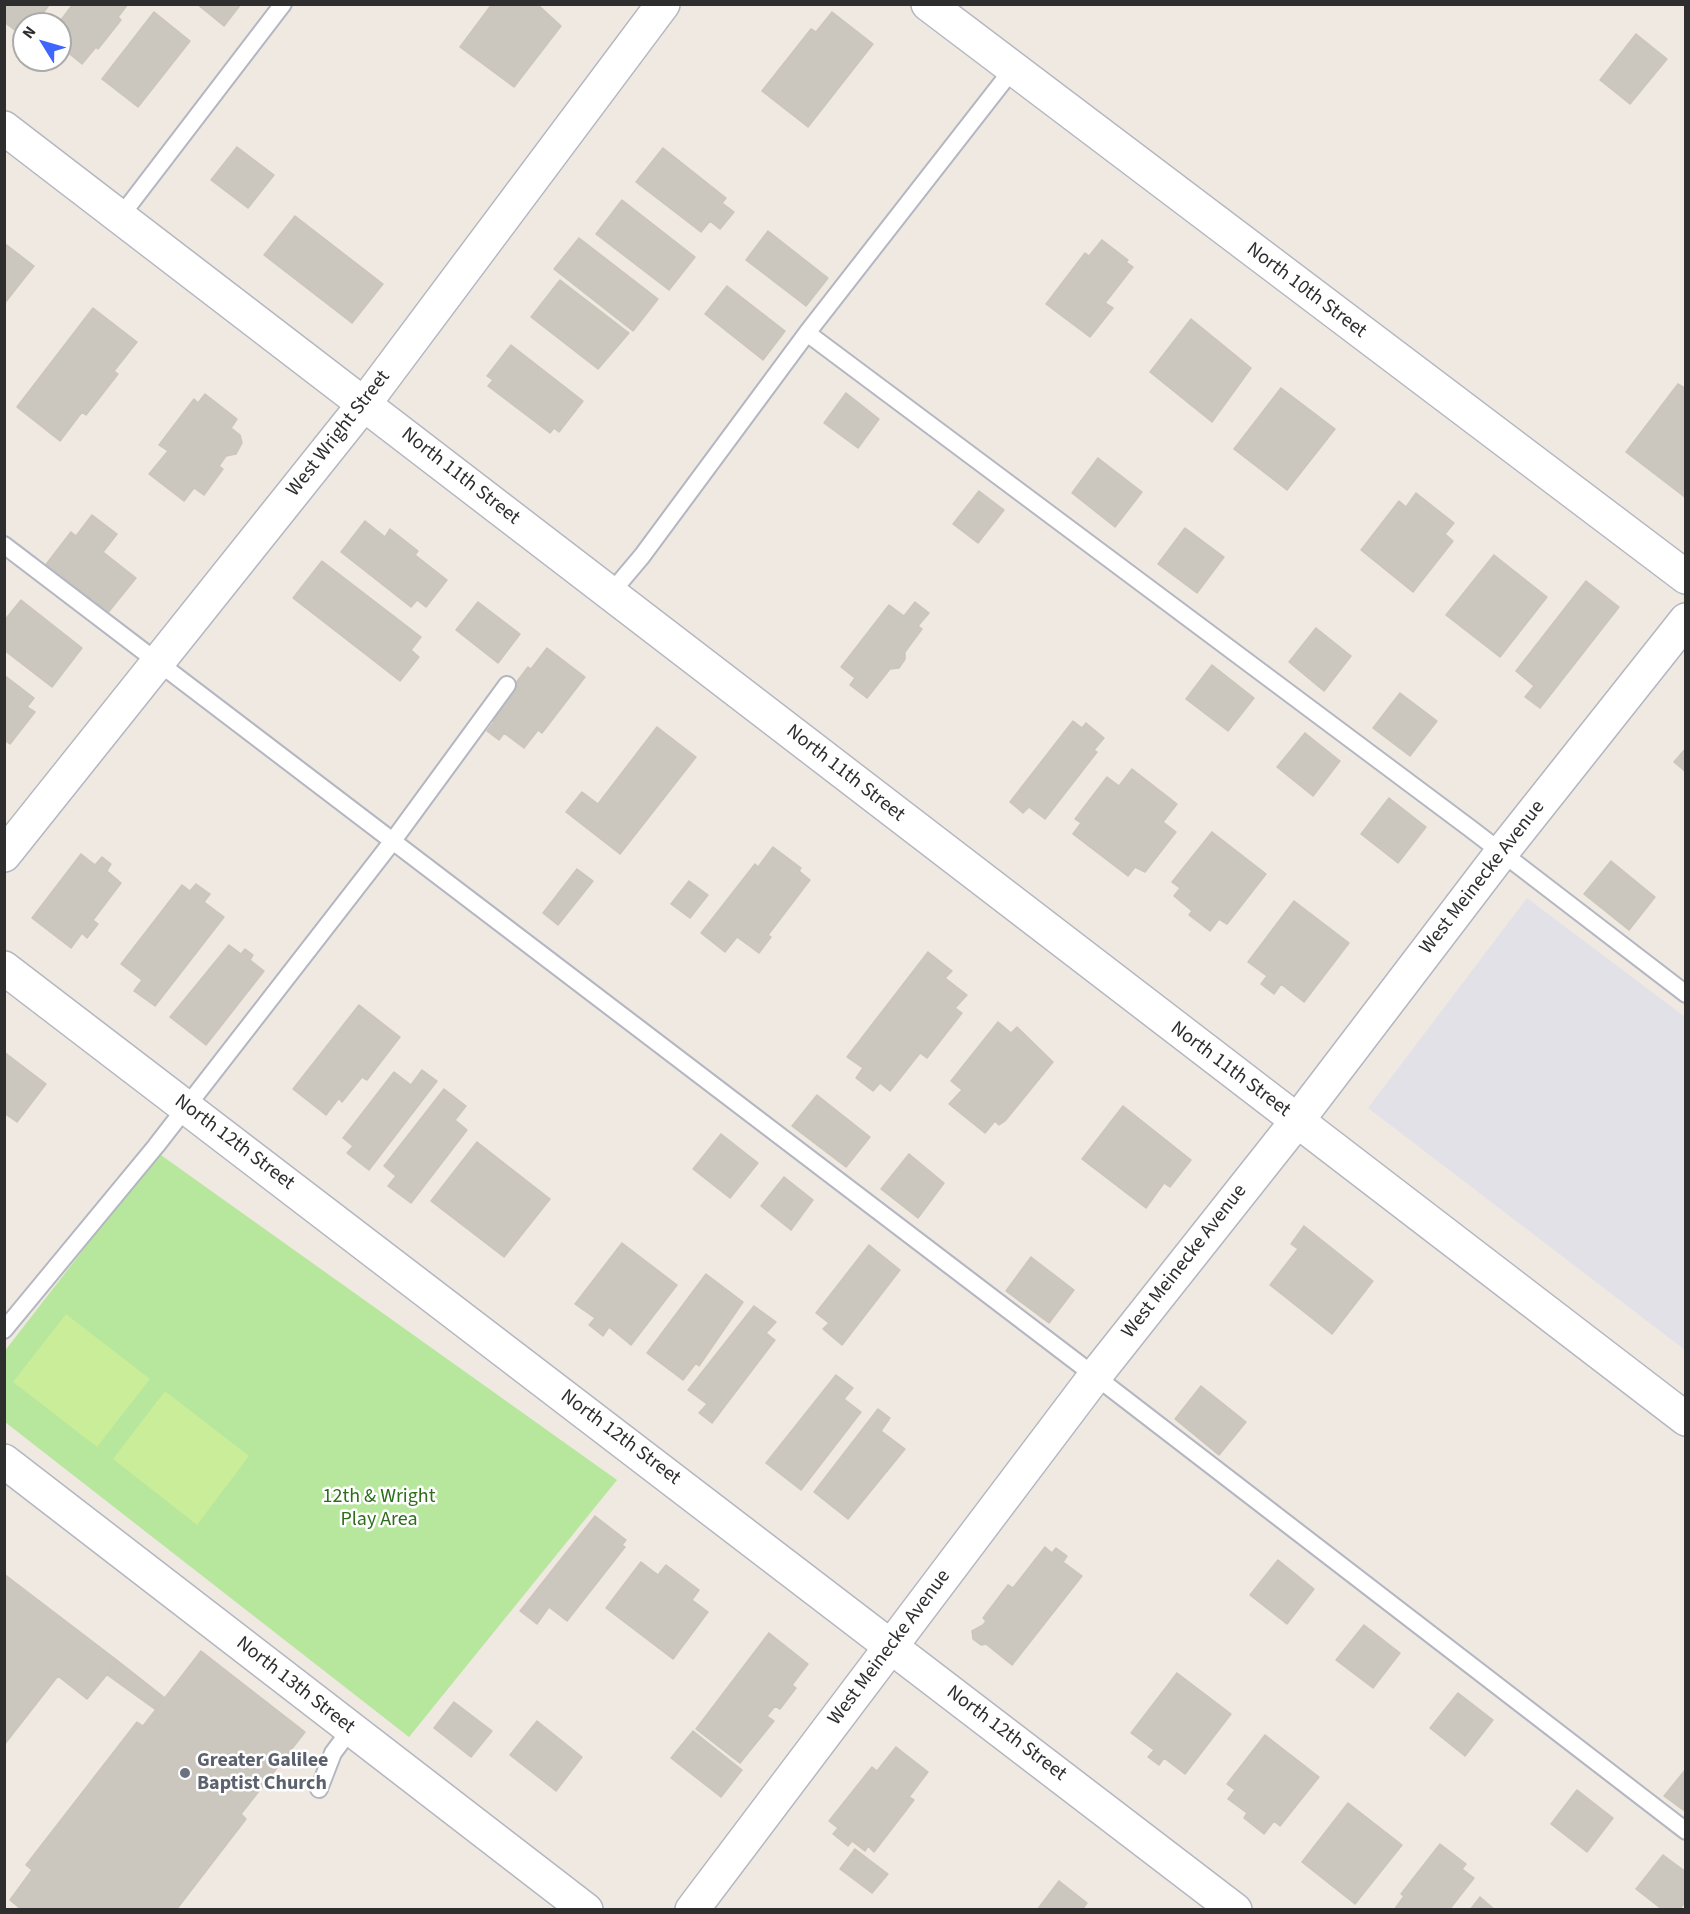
<!DOCTYPE html>
<style>
body{margin:0}
#map{position:relative;width:1690px;height:1914px;overflow:hidden;background:#efe9e1;font-family:"Source Sans 3",sans-serif}
canvas{display:block}
.frame{position:absolute;inset:0;border:6px solid #2e2e2e;pointer-events:none}
.north{position:absolute;left:12px;top:12px;width:60px;height:60px;box-sizing:border-box;background:#fff;border:2px solid #ababab;border-radius:50%;rotate:307deg;font-size:16px;font-weight:700;line-height:24px;text-align:center;color:#2e2e2e}
.north::after{content:'';display:block;margin:auto;width:21px;height:27px;background:#4065fd;clip-path:polygon(50% 0,100% 100%,50% 72%,0 100%)}
</style>
<div id="map">
<canvas width="1690" height="1914"></canvas>
<div class="frame"></div>
<div class="north">N</div>
</div>
<script>
const c = document.querySelector('canvas').getContext('2d');
c.lineJoin = 'round';
function fillPath(path, color) { c.fillStyle = color; c.fill(path, 'evenodd'); }
const shape = rows => new Path2D(rows.map(r => 'M' + r).join(''));
function strokePath(path, color, width, dash) { c.strokeStyle = color; c.lineWidth = width; c.lineCap = dash ? 'butt' : 'round'; c.setLineDash(dash || []); c.stroke(path); }
function write(font, color, halo, rows, align = 'center') {
  c.font = font + ' "Source Sans 3",sans-serif'; c.lineWidth = 5; c.setLineDash([]); c.textBaseline = 'middle'; c.strokeStyle = halo; c.fillStyle = color; for (const [text, x, y, turn = 0] of rows) {
    c.save(); c.translate(x, y); c.rotate((+turn || 0) * Math.PI / 180); c.textAlign = isNaN(turn) ? turn : align; if (halo) c.strokeText(text, 0, 0); c.fillText(text, 0, 0); c.restore();
  }
}
const industrial = shape([
 [1527,898,1685,1017,1685,1350,1368,1108]
]);
const green = shape([
 [158,1153,617,1480,409,1737,5,1422,4,1352]
]);
const pitch = shape([
 [66,1314,150,1379,97,1447,13,1382],
 [165,1391,249,1456,197,1525,113,1459]
]);
const building = shape([
 [4,4,56,4,49,5,35,24,24,24,24,37,4,22,4,4],
 [73,4,128,4,118,17,121,20,98,49,96,47,82,64,65,50,60,57,60,24,58,24,73,4],
 [197,4,241,4,224,26,197,4],
 [492,4,537,4,561,26,514,87,460,47,492,4],
 [154,12,190,41,138,107,102,79,154,12],
 [832,12,873,44,808,127,762,91,811,29,816,32,832,12],
 [1636,34,1667,59,1630,104,1600,80,1636,34],
 [237,147,274,175,248,208,211,180,237,147],
 [663,148,726,198,722,203,734,212,720,229,710,221,701,232,636,182,663,148],
 [622,200,695,257,669,290,596,234,622,200],
 [295,216,383,284,352,323,264,255,295,216],
 [768,231,828,278,806,306,746,260,768,231],
 [579,238,658,299,633,331,554,269,579,238],
 [1102,240,1128,260,1126,262,1133,267,1105,303,1113,308,1090,337,1046,304,1085,253,1089,256,1102,240],
 [4,243,34,266,4,304,4,243],
 [560,280,629,333,598,369,531,317,560,280],
 [727,286,785,331,763,360,705,314,727,286],
 [93,308,137,342,114,371,118,374,86,415,82,412,60,441,17,407,93,308],
 [1191,319,1251,368,1212,422,1150,372,1191,319],
 [511,345,583,401,559,432,554,428,550,433,488,386,493,380,487,376,511,345],
 [1678,384,1686,389,1686,498,1626,452,1678,384],
 [1281,388,1335,429,1287,490,1234,449,1281,388],
 [846,393,879,419,858,448,824,423,846,393],
 [205,394,237,419,231,428,240,435,242,443,236,454,226,456,219,466,223,469,204,495,194,488,184,501,149,474,168,451,159,445,194,399,198,403,205,394],
 [1098,458,1142,492,1115,527,1072,493,1098,458],
 [979,491,1004,510,978,543,953,524,979,491],
 [1416,493,1454,523,1445,534,1453,541,1413,592,1361,550,1399,501,1406,507,1416,493],
 [92,515,117,534,103,552,136,578,106,615,44,567,71,532,76,536,92,515],
 [365,521,385,537,390,529,418,551,415,555,447,580,426,607,417,600,411,607,341,552,365,521],
 [1185,528,1224,557,1197,593,1158,564,1185,528],
 [1494,555,1547,597,1500,657,1446,615,1494,555],
 [322,561,421,637,411,650,419,657,400,681,293,598,322,561],
 [1586,581,1619,607,1540,708,1525,697,1534,686,1516,671,1586,581],
 [21,600,82,648,52,687,4,650,4,621,21,600],
 [478,602,520,634,498,663,456,630,478,602],
 [915,602,929,613,918,626,922,629,905,652,905,659,899,668,890,669,867,698,850,685,855,678,841,667,889,605,904,616,915,602],
 [1316,628,1351,656,1324,691,1289,662,1316,628],
 [547,648,585,677,542,733,538,730,524,748,504,733,499,740,487,731,494,722,489,718,528,667,531,669,547,648],
 [1212,665,1254,698,1228,731,1186,699,1212,665],
 [4,675,34,698,27,707,35,712,10,744,4,740,4,675],
 [1400,693,1437,721,1410,756,1373,728,1400,693],
 [1073,721,1082,728,1086,723,1104,738,1094,750,1097,752,1045,819,1029,807,1023,813,1010,802,1073,721],
 [657,727,696,757,620,854,566,812,582,792,598,804,657,727],
 [1305,733,1340,761,1313,796,1277,767,1305,733],
 [1686,748,1686,772,1674,762,1686,748],
 [1132,769,1177,804,1163,822,1176,832,1145,872,1135,867,1128,876,1073,834,1081,823,1075,819,1107,777,1119,786,1132,769],
 [1389,798,1426,827,1398,863,1361,834,1389,798],
 [1212,832,1266,874,1227,924,1219,919,1210,931,1189,915,1192,911,1174,896,1180,888,1172,882,1212,832],
 [773,847,801,868,799,871,810,880,768,935,771,937,759,953,737,937,725,952,701,933,755,864,758,867,773,847],
 [81,854,95,865,102,857,111,864,107,871,121,883,93,920,98,924,87,938,82,933,71,948,32,918,81,854],
 [1611,861,1655,897,1629,930,1584,894,1611,861],
 [577,869,593,881,558,925,543,913,577,869],
 [689,881,708,895,690,918,671,904,689,881],
 [196,884,210,894,204,902,224,917,155,1006,134,991,142,980,121,964,182,885,190,891,196,884],
 [1294,901,1349,943,1304,1002,1281,984,1274,994,1261,984,1267,976,1248,962,1294,901],
 [229,945,241,954,245,949,253,955,250,960,264,971,206,1045,170,1017,229,945],
 [928,952,952,971,945,978,967,995,955,1008,962,1013,927,1058,920,1053,890,1091,880,1083,873,1091,856,1078,863,1068,847,1057,928,952],
 [359,1005,400,1037,367,1080,362,1077,342,1102,339,1098,326,1115,293,1089,359,1005],
 [998,1022,1011,1033,1017,1027,1053,1062,1005,1121,999,1125,995,1121,985,1133,949,1104,962,1090,951,1081,998,1022],
 [4,1052,46,1084,17,1122,4,1113,4,1052],
 [422,1070,437,1081,369,1170,347,1153,353,1146,343,1138,394,1072,411,1085,422,1070],
 [444,1089,466,1106,455,1120,467,1130,411,1203,388,1186,396,1176,384,1166,444,1089],
 [817,1095,870,1137,846,1167,792,1126,817,1095],
 [1123,1106,1191,1160,1170,1187,1164,1183,1146,1208,1082,1159,1123,1106],
 [721,1134,758,1163,730,1198,693,1169,721,1134],
 [477,1142,550,1199,504,1257,431,1201,477,1142],
 [909,1154,944,1183,918,1218,881,1189,909,1154],
 [784,1177,813,1200,791,1230,761,1206,784,1177],
 [1304,1226,1373,1281,1332,1334,1270,1285,1298,1249,1291,1244,1304,1226],
 [622,1243,677,1285,631,1345,609,1327,603,1336,589,1325,595,1318,575,1304,622,1243],
 [869,1245,900,1270,842,1345,823,1329,829,1323,816,1313,869,1245],
 [1031,1257,1074,1290,1049,1323,1006,1291,1031,1257],
 [706,1274,743,1302,699,1366,696,1363,683,1380,647,1353,706,1274],
 [754,1306,776,1322,766,1333,775,1340,712,1423,699,1413,707,1404,688,1390,754,1306],
 [836,1375,853,1388,844,1399,861,1412,801,1490,766,1463,836,1375],
 [1201,1386,1246,1422,1219,1455,1175,1419,1201,1386],
 [878,1409,890,1418,881,1431,905,1449,848,1519,814,1492,878,1409],
 [595,1516,626,1540,622,1545,625,1547,567,1621,549,1607,537,1624,520,1611,595,1516],
 [1045,1547,1052,1553,1056,1548,1067,1556,1063,1562,1082,1576,1012,1665,986,1644,981,1645,973,1639,972,1631,983,1625,986,1621,983,1618,1008,1585,1013,1588,1045,1547],
 [1278,1560,1314,1589,1287,1624,1250,1595,1278,1560],
 [641,1562,658,1575,666,1565,699,1590,692,1600,708,1612,673,1659,606,1608,641,1562],
 [4,1574,118,1661,87,1699,58,1676,4,1745,4,1574],
 [1364,1625,1400,1653,1373,1688,1336,1660,1364,1625],
 [769,1633,808,1664,792,1685,796,1688,780,1709,775,1706,767,1716,774,1721,740,1763,696,1729,769,1633],
 [201,1651,305,1732,241,1814,246,1819,176,1910,22,1910,10,1900,32,1870,26,1865,137,1722,143,1726,201,1651],
 [118,1661,165,1698,156,1710,106,1674,118,1661],
 [1177,1673,1231,1714,1185,1774,1164,1758,1159,1765,1148,1757,1154,1750,1131,1733,1177,1673],
 [1458,1693,1493,1720,1465,1756,1430,1728,1458,1693],
 [454,1702,492,1731,471,1757,434,1728,454,1702],
 [537,1721,582,1757,556,1791,510,1755,537,1721],
 [693,1731,742,1770,721,1797,671,1758,693,1731],
 [1265,1735,1319,1777,1280,1826,1274,1821,1264,1834,1244,1818,1247,1813,1228,1799,1235,1790,1227,1784,1265,1735],
 [896,1747,928,1772,909,1797,914,1800,874,1852,868,1846,865,1851,852,1841,848,1846,833,1834,838,1828,829,1821,872,1767,877,1771,896,1747],
 [1686,1769,1686,1812,1664,1796,1686,1769],
 [1577,1790,1613,1818,1587,1852,1551,1824,1577,1790],
 [1348,1803,1402,1845,1355,1904,1302,1862,1348,1803],
 [1440,1844,1466,1864,1462,1869,1474,1878,1449,1910,1394,1910,1404,1896,1401,1894,1440,1844],
 [855,1849,888,1874,872,1893,840,1869,855,1849],
 [1663,1855,1686,1872,1686,1901,1679,1910,1663,1910,1636,1889,1663,1855],
 [1059,1881,1087,1903,1082,1910,1037,1910,1059,1881],
 [1480,1897,1495,1910,1470,1910,1480,1897]
]);
const lane = shape([
 [1012,70,807,333,1471,829,1686,994],
 [120,217,283,4],
 [4,545,1095,1376,1686,1831],
 [610,594,642,556,807,333],
 [4,1330,156,1146,392,842,507,685],
 [319,1789,333,1753,351,1729]
]);
const street = shape([
 [928,4,1686,577],
 [4,128,1686,1419],
 [4,855,364,404,663,4],
 [4,968,1235,1910],
 [4,1461,586,1910],
 [692,1910,1095,1376,1297,1121,1502,852,1686,620]
]);
const markers = [
 [185,1773,6,"#6b7280"]
];
const streetNames = [
 ["North 10th Street",1306,291,37],
 ["West Wright Street",339,434,-52],
 ["North 11th Street",460,477,38],
 ["North 11th Street",845,774,38],
 ["West Meinecke Avenue",1483,878,-52],
 ["North 11th Street",1230,1070,37],
 ["North 12th Street",234,1143,37],
 ["West Meinecke Avenue",1185,1262,-52],
 ["North 12th Street",620,1438,37],
 ["West Meinecke Avenue",890,1648,-53],
 ["North 13th Street",295,1686,38],
 ["North 12th Street",1006,1734,37]
];
const parkNames = [
 ["12th & Wright",379,1498],
 ["Play Area",379,1521]
];
const worshipNames = [
 ["Greater Galilee",197,1762],
 ["Baptist Church",197,1785]
];
fillPath(industrial, '#e3e1e8');
fillPath(green, '#b7e69d');
fillPath(pitch, '#caed99');
fillPath(building, '#cbc7bf');
strokePath(building, '#cbc5ba', 1.5);
strokePath(lane, '#b4b7c1', 20);
strokePath(street, '#b4b7c1', 36);
strokePath(lane, '#fff', 16);
strokePath(street, '#fff', 33);
for (const [x, y, r, color] of markers) { const dot = new Path2D(); dot.arc(x, y, r, 0, 2 * Math.PI); c.fillStyle = color; c.fill(dot); strokePath(dot, '#fff', 2); }
write('20px', '#2e2e2e', '#fff', streetNames);
write('20px', '#2d6e1a', '#fff', parkNames);
write('bold 20px', '#5b616d', '#fff', worshipNames, 'left');
</script>
